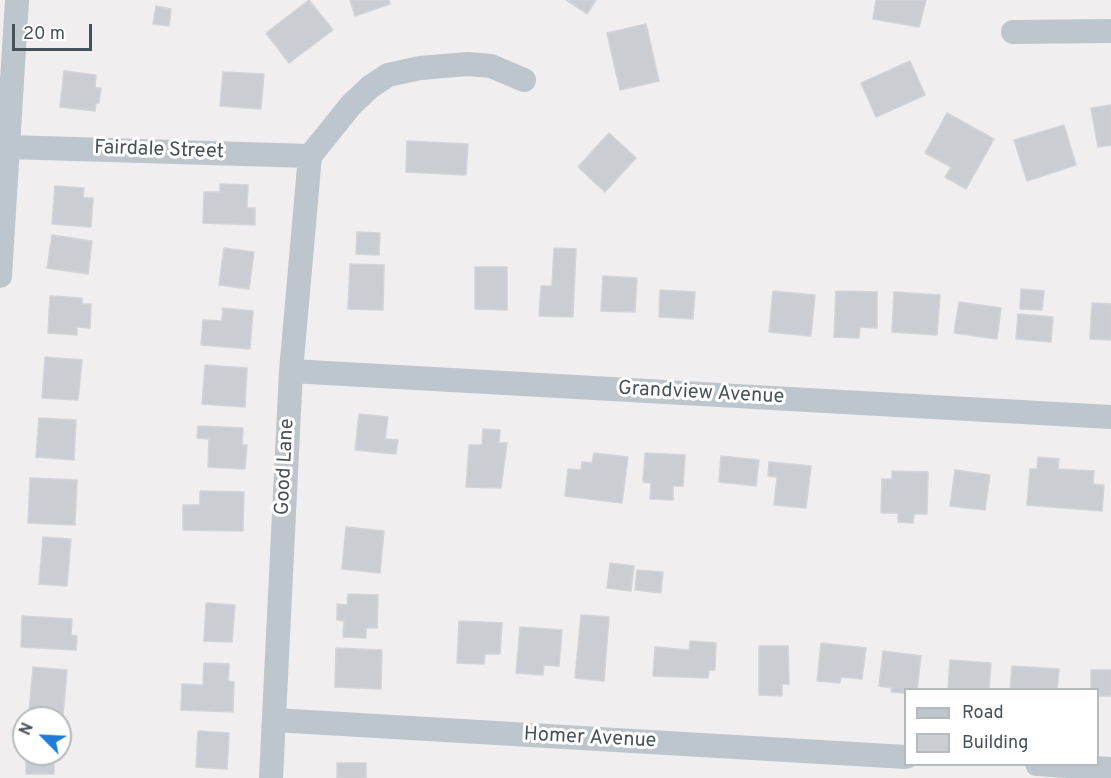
<!DOCTYPE html>
<style>
body{margin:0}
#map{position:relative;width:1111px;height:778px;overflow:hidden;background:#f0eeee;font-family:Overpass,sans-serif}
canvas{display:block}
.legend{position:absolute;left:904px;top:688px;width:195px;height:78px;box-sizing:border-box;background:#fff;border:2px solid #b5babd;margin:0;padding:8px 10px;list-style:none;font-size:18px;color:#46525a}
.legend li{display:flex;align-items:center;gap:12px;height:30px}
.legend b{width:30px;border:2px solid #b5babd}
.north{position:absolute;left:12px;top:706px;width:60px;height:60px;box-sizing:border-box;background:#fff;border:2px solid #b5babd;border-radius:50%;rotate:294deg;font-size:16px;font-weight:700;line-height:24px;text-align:center;color:#46525a}
.north::after{content:'';display:block;margin:auto;width:21px;height:27px;background:#1f7dd9;clip-path:polygon(50% 0,100% 100%,50% 72%,0 100%)}
.scale{position:absolute;left:12px;top:24px;width:80px;height:27px;box-sizing:border-box;border:3px solid #46525a;border-top:0;padding-left:8px;font-size:18px;line-height:21px;white-space:nowrap;color:#46525a;-webkit-text-stroke:4px #fff;paint-order:stroke}
</style>
<div id="map">
<canvas width="1111" height="778"></canvas>
<ul class="legend">
<li><b style="height:8px;background:#bcc6cc"></b>Road</li>
<li><b style="height:16px;background:#cacdd2"></b>Building</li>
</ul>
<div class="north">N</div>
<div class="scale">20 m</div>
</div>
<script>
const c = document.querySelector('canvas').getContext('2d');
c.lineJoin = 'round';
function fillPath(path, color) { c.fillStyle = color; c.fill(path, 'evenodd'); }
const shape = rows => new Path2D(rows.map(r => 'M' + r).join(''));
function strokePath(path, color, width, dash) { c.strokeStyle = color; c.lineWidth = width; c.lineCap = dash ? 'butt' : 'round'; c.setLineDash(dash || []); c.stroke(path); }
function write(font, color, halo, rows, align = 'center') {
  c.font = font + ' Overpass,sans-serif'; c.lineWidth = 6; c.setLineDash([]); c.textBaseline = 'middle'; c.strokeStyle = halo; c.fillStyle = color; for (const [text, x, y, turn = 0] of rows) {
    c.save(); c.translate(x, y); c.rotate((+turn || 0) * Math.PI / 180); c.textAlign = isNaN(turn) ? turn : align; if (halo) c.strokeText(text, 0, 0); c.fillText(text, 0, 0); c.restore();
  }
}
const building = shape([
 [309,0,333,30,289,63,266,33,309,0],
 [350,0,389,0,390,4,355,16,350,0],
 [566,0,596,0,587,14,566,0],
 [876,0,926,0,919,27,873,19,876,0],
 [156,6,171,9,169,26,153,24,156,6],
 [646,24,659,81,620,90,607,33,646,24],
 [910,61,925,95,876,117,861,83,910,61],
 [64,71,96,75,95,88,101,88,99,103,96,103,95,111,60,107,64,71],
 [223,72,264,74,261,109,220,106,223,72],
 [1111,105,1111,145,1098,147,1091,108,1111,105],
 [947,113,994,139,966,189,945,177,951,167,925,153,947,113],
 [1064,125,1076,165,1027,181,1014,140,1064,125],
 [609,133,636,158,605,192,578,167,609,133],
 [407,141,468,144,466,175,406,172,407,141],
 [220,184,248,185,247,208,255,208,255,225,203,223,204,192,220,192,220,184],
 [55,186,84,188,83,198,93,198,91,227,52,224,55,186],
 [357,232,380,233,379,255,356,254,357,232],
 [52,235,92,241,88,274,47,268,52,235],
 [224,248,254,252,249,289,219,285,224,248],
 [554,248,576,249,573,317,539,316,541,286,552,286,554,248],
 [350,264,384,265,383,310,348,309,350,264],
 [475,267,507,267,507,310,475,309,475,267],
 [603,276,637,278,635,312,601,311,603,276],
 [1021,289,1044,291,1042,310,1020,309,1021,289],
 [660,290,695,292,693,319,659,317,660,290],
 [773,291,815,295,811,336,769,332,773,291],
 [836,291,877,292,877,328,860,327,859,338,834,337,836,291],
 [894,292,940,295,937,335,892,332,894,292],
 [50,296,82,298,82,304,91,304,90,328,77,327,77,335,48,333,50,296],
 [959,302,1001,308,997,339,954,333,959,302],
 [1092,303,1111,304,1111,340,1090,339,1092,303],
 [223,308,253,311,250,349,201,345,203,320,222,321,223,308],
 [1018,314,1053,317,1051,342,1016,339,1018,314],
 [45,357,82,360,78,400,42,398,45,357],
 [205,365,247,368,245,407,202,404,205,365],
 [359,414,388,417,385,439,398,440,396,454,355,450,359,414],
 [39,418,76,420,74,460,36,457,39,418],
 [198,426,243,428,242,445,247,445,245,469,208,467,209,439,197,438,198,426],
 [483,429,500,430,499,443,507,443,501,488,466,487,469,445,482,445,483,429],
 [594,453,628,457,622,503,565,496,568,469,581,470,582,462,592,463,594,453],
 [645,453,685,455,683,486,673,486,673,500,650,499,651,483,643,482,645,453],
 [721,456,759,460,756,486,719,482,721,456],
 [1038,457,1059,459,1058,469,1094,471,1093,484,1104,485,1102,511,1027,505,1030,469,1037,469,1038,457],
 [769,462,811,466,806,508,774,505,777,477,768,476,769,462],
 [955,470,990,475,985,510,950,506,955,470],
 [892,471,928,472,927,514,914,514,913,523,898,522,898,513,881,513,882,479,892,479,892,471],
 [30,478,77,480,75,525,28,523,30,478],
 [200,491,244,492,243,531,183,530,183,505,200,505,200,491],
 [346,527,384,531,380,573,342,569,346,527],
 [43,537,71,539,67,586,39,584,43,537],
 [610,563,634,566,631,591,607,588,610,563],
 [637,570,663,572,661,593,635,590,637,570],
 [348,594,378,595,377,628,366,628,366,638,343,637,344,621,337,620,337,604,347,605,348,594],
 [206,603,235,605,232,642,204,641,206,603],
 [581,615,609,617,604,681,575,678,581,615],
 [22,616,72,619,71,635,77,636,76,650,21,647,22,616],
 [459,621,502,623,500,654,485,654,484,664,457,663,459,621],
 [520,627,562,630,559,666,544,665,543,675,516,673,520,627],
 [690,641,716,643,715,670,709,670,708,678,653,676,655,647,689,650,690,641],
 [821,643,866,648,862,679,841,677,840,683,817,681,821,643],
 [759,646,788,646,789,684,782,684,782,696,759,695,759,646],
 [336,648,382,650,381,689,335,687,336,648],
 [883,651,921,656,917,690,906,690,906,693,891,692,892,688,879,686,883,651],
 [950,660,991,663,989,690,948,690,950,660],
 [204,663,229,664,228,681,234,682,233,712,181,710,182,684,203,685,204,663],
 [1012,666,1059,669,1057,690,1010,690,1012,666],
 [33,667,67,670,63,716,29,712,33,667],
 [1091,670,1111,670,1111,696,1098,696,1098,690,1091,690,1091,670],
 [60,725,60,760,54,760,54,774,26,774,26,754,60,754,60,725],
 [198,731,229,733,227,769,196,767,198,731],
 [337,763,366,763,366,778,337,778,337,763]
]);
const street = shape([
 [1013,32,1111,31],
 [8,147,310,156],
 [310,156,351,105,370,87,388,75,420,68,468,64,491,66,524,80],
 [0,276,17,0],
 [291,371,1111,417],
 [274,720,906,757],
 [1037,764,1111,769],
 [271,778,291,371,310,156]
]);
const streetNames = [
 ["Fairdale Street",159,151,2],
 ["Grandview Avenue",701,394,3],
 ["Good Lane",286,467,-87],
 ["Homer Avenue",590,739,3]
];
fillPath(building, '#cacdd2');
strokePath(building, '#d2d4d9', 1.5);
strokePath(street, '#bcc6cc', 24);
write('20px', '#46525a', '#fff', streetNames);
</script>
